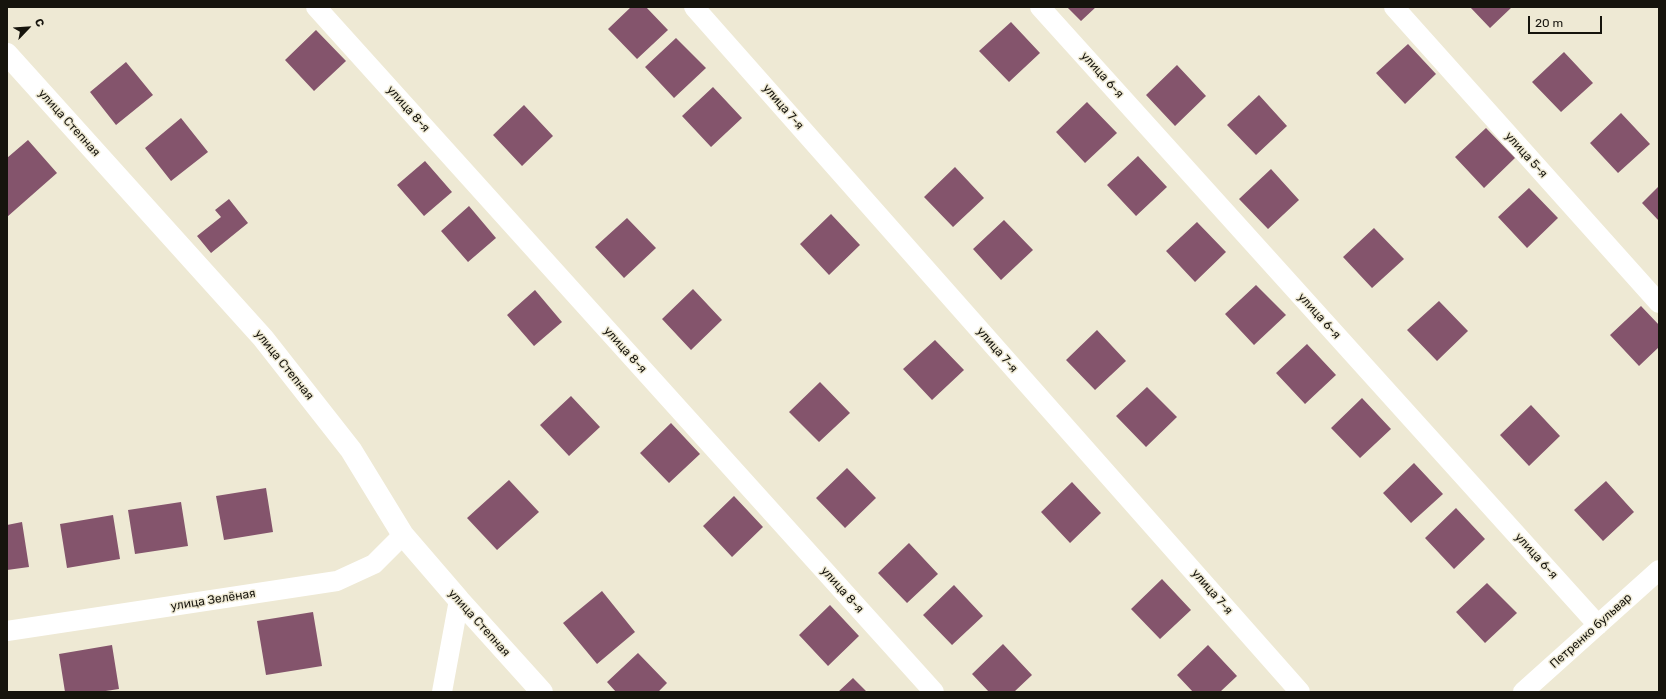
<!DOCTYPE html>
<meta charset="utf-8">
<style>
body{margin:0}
#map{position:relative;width:1666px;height:699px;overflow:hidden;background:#eee9d4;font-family:Rubik,sans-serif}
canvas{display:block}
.frame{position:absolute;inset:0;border:8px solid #16140d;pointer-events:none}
.north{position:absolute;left:8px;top:8px;width:40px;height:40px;-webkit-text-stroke:3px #eee9d4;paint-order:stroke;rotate:65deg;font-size:11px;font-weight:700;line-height:16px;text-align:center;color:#16140d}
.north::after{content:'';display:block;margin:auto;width:14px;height:18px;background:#16140d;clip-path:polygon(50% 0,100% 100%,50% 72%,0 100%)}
.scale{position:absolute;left:1528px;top:16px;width:74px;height:18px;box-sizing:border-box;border:2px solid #16140d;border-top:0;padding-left:5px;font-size:12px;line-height:14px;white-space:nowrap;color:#16140d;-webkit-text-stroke:3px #eee9d4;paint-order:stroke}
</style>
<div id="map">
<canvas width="1666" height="699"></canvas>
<div class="frame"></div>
<div class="north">С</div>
<div class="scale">20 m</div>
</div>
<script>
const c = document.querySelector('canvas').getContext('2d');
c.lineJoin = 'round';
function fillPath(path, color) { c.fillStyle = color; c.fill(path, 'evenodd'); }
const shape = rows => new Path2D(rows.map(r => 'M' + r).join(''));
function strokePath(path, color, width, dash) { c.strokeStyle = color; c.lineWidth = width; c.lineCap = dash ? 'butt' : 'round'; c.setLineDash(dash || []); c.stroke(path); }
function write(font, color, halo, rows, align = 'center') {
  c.font = font + ' Rubik,sans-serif'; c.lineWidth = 3; c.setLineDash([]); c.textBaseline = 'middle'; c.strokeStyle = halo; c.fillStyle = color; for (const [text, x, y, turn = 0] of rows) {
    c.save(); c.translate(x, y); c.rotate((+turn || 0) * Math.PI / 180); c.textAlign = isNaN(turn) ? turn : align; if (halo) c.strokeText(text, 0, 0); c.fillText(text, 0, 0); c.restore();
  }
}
const building = shape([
 [631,7,646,7,668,30,637,59,608,29],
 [1067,7,1096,7,1081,21],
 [1470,7,1512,7,1490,28],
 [1011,22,1040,53,1009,82,979,51],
 [316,30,346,61,314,91,285,60],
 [676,38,706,68,674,98,645,67],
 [1408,44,1436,74,1405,104,1376,73],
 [1564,52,1593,83,1561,112,1532,82],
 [126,62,153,95,116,125,90,92],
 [1177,65,1206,96,1175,126,1146,95],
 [713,87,742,118,711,147,682,116],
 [1259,95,1287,126,1256,155,1227,125],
 [1087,102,1117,133,1085,163,1056,132],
 [524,105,553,136,522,166,493,135],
 [1621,113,1650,144,1618,173,1590,143],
 [181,118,208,152,171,181,145,148],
 [1486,128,1515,158,1484,188,1455,157],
 [28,140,57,173,7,217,7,158],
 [1138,156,1167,187,1136,216,1107,185],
 [425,161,452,192,424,216,397,185],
 [955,167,984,198,953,227,924,197],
 [1271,169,1299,200,1268,229,1239,199],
 [1659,186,1659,221,1642,203],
 [1529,188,1558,218,1527,248,1498,217],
 [229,199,248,223,211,253,197,236,221,217,215,210],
 [469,206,496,238,468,262,441,231],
 [831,214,860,245,829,275,800,244],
 [627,218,656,248,624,278,595,247],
 [1004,220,1033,250,1001,280,973,249],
 [1197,222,1226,252,1195,282,1166,251],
 [1374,228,1404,259,1372,288,1343,257],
 [1256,285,1286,315,1254,345,1225,314],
 [693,289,722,320,691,350,662,319],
 [535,290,562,322,534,346,507,315],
 [1439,301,1468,331,1437,361,1407,330],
 [1641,306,1659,325,1659,347,1639,366,1610,335],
 [1097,330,1126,361,1095,390,1066,360],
 [935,340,964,370,932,400,903,369],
 [1307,344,1336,375,1305,404,1276,373],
 [820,382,850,413,819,442,789,412],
 [1147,387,1177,417,1146,447,1116,416],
 [571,396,600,427,569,456,540,425],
 [1362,398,1391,429,1360,458,1331,428],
 [1531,405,1560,436,1529,466,1500,435],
 [671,423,700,454,669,483,640,453],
 [1414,463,1443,494,1411,523,1383,493],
 [847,468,876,498,845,528,816,498],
 [509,480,539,512,497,550,467,518],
 [1606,481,1634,512,1603,541,1574,510],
 [1072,482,1101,513,1070,543,1041,512],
 [266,488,273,532,224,540,216,496],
 [734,496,763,527,732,557,703,526],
 [181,502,188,546,135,554,128,510],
 [1456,508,1485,539,1454,569,1425,538],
 [113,515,120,559,67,568,60,524],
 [22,522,29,567,7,570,7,525],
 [909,543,938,574,907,603,878,573],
 [1162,579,1191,610,1160,639,1131,609],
 [1487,583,1517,613,1485,643,1456,612],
 [954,585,983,616,952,645,923,615],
 [602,591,635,632,597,664,563,623],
 [830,605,859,636,828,666,799,635],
 [313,612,322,666,266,675,257,621],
 [1003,644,1032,675,1014,692,989,692,972,674],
 [112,645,119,689,99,692,65,692,59,654],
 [1208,645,1237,676,1220,692,1193,692,1177,675],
 [638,653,667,683,658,692,616,692,607,682],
 [853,678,867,692,838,692]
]);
const minor = shape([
 [316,7,934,692],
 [694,7,1300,692],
 [1040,7,1598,625],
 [1394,7,1659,303],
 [7,631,337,581,374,564,403,535],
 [442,692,459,600],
 [1523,692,1659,570]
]);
const tertiary = shape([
 [7,54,263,338,351,450,403,535,459,600,542,692]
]);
const streetNames = [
 ["улица 6-я",1102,75,48],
 ["улица 7-я",783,107,49],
 ["улица 8-я",408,109,48],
 ["улица Степная",69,123,48],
 ["улица 5-я",1526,155,48],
 ["улица 6-я",1319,316,48],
 ["улица 8-я",625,350,48],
 ["улица 7-я",997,350,49],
 ["улица Степная",284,365,51],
 ["улица 6-я",1536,556,48],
 ["улица 8-я",842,590,48],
 ["улица 7-я",1212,592,49],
 ["улица Зелёная",213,600,-9],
 ["улица Степная",479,623,48],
 ["Петренко бульвар",1591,631,-42]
];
fillPath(building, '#84546c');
strokePath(minor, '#fff', 20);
strokePath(tertiary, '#fff', 22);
write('12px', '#16140d', '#eee9d4', streetNames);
</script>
